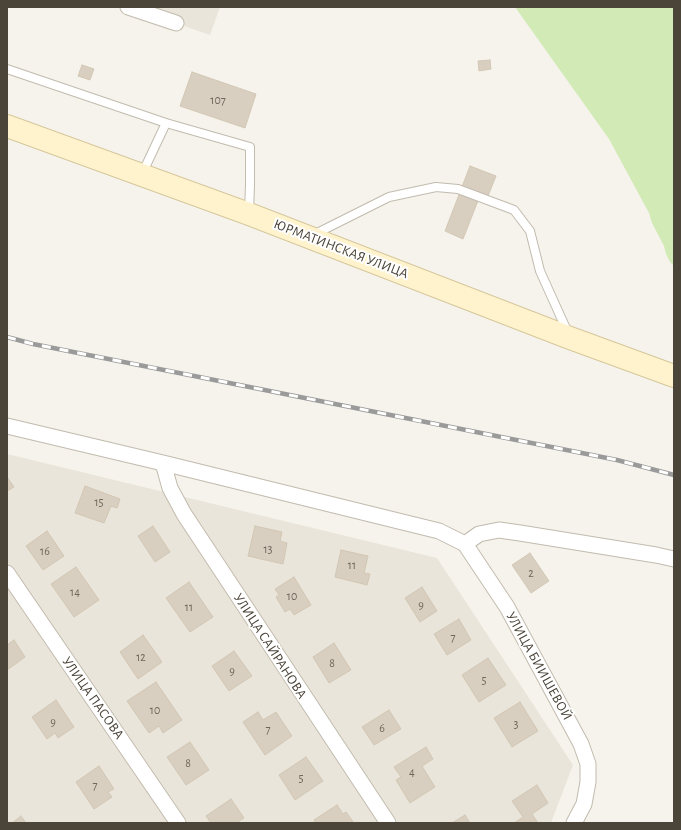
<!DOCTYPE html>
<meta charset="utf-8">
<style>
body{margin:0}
#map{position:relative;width:681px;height:830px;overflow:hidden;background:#f6f3ec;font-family:"Alegreya Sans",sans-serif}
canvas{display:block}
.frame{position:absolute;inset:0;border:8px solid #4b4439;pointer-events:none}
</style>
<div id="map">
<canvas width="681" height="830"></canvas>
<div class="frame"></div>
</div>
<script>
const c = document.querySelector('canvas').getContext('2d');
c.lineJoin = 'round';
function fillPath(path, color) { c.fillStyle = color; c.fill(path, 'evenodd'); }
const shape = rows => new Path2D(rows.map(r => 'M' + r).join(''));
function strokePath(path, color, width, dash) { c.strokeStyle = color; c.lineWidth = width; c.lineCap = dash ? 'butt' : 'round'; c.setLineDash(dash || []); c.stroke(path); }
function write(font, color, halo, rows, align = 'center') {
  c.font = font + ' "Alegreya Sans",sans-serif'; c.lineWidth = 4; c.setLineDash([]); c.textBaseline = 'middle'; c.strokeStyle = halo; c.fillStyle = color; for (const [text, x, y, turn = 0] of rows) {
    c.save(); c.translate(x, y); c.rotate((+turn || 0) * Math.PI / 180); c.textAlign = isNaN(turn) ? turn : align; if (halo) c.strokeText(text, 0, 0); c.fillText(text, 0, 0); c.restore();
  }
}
const residential = shape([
 [129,7,220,7,210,35],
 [7,454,437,558,573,765,551,823,7,823]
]);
const green = shape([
 [515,7,674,7,674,266,670,262,666,254,664,246,652,223,649,213,609,139]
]);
const building = shape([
 [490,60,491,69,479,71,478,61,490,60],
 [82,65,94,69,90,80,78,76,82,65],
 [192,72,256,94,245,128,180,106,192,72],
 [470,166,496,176,488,196,481,193,463,239,445,231,470,166],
 [7,477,14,487,7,491,7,477],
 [85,486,120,499,117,508,111,506,104,523,75,513,85,486],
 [153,526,170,552,155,562,138,536,153,526],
 [255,526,282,532,280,541,287,543,283,564,248,556,255,526],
 [47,531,64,556,43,570,26,546,47,531],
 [341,550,368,556,364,573,370,574,367,585,335,577,341,550],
 [530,553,549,581,531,593,512,565,530,553],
 [76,567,99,600,74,617,51,584,76,567],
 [294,577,311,605,294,615,290,609,285,612,276,597,279,595,275,589,294,577],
 [189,582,213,617,190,632,166,598,189,582],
 [422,587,437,611,420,622,405,598,422,587],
 [459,619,471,640,447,655,434,634,459,619],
 [143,635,162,662,138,679,120,652,143,635],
 [14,640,25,657,7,670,7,645,14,640],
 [334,643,351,670,329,683,313,657,334,643],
 [234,651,252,676,229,691,212,666,234,651],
 [488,658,506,685,479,702,462,675,488,658],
 [156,682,182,720,163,733,159,726,149,733,127,701,156,682],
 [56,700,74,727,58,738,55,733,47,739,32,717,56,700],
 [520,702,538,731,512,747,494,718,520,702],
 [389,710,401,729,374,745,362,727,389,710],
 [258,712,263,720,276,712,292,736,265,755,243,722,258,712],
 [190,742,209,770,186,785,167,757,190,742],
 [426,747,433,759,422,766,435,787,410,803,396,780,401,777,394,767,426,747],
 [306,757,323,781,295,800,279,775,306,757],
 [99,766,114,789,108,792,112,797,94,809,76,782,99,766],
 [537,785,548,803,532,814,538,823,514,823,523,817,512,801,537,785],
 [231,799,244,818,236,823,211,823,206,816,231,799],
 [337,805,343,814,346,812,354,823,316,823,314,820,337,805],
 [465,815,470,823,452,823,465,815],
 [21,816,26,823,12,823,21,816]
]);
const service = shape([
 [7,69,166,123],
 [142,174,166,123,250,147,250,185,249,212],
 [313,235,389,197,436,187,458,189,514,210,530,231,540,271,568,333]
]);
const minor = shape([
 [128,7,176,23],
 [7,426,163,463,439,531,465,544,507,607,581,744,588,764,588,782,584,804,574,823],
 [163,463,170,488,184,514,388,823],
 [465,544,479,534,499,530,520,533,656,555,674,559],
 [7,573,178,823]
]);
const secondary = shape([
 [7,126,249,214,570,338,674,376]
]);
const rail = shape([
 [7,337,33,344,617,460,674,475]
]);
const numberNames = [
 ["107",218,100],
 ["15",99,502],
 ["13",268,549],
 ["16",45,551],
 ["11",352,565],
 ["2",531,573],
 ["14",75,592],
 ["10",292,596],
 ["9",421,605],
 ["11",189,607],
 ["7",453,637],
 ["12",141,657],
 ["8",332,663],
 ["9",232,671],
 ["5",484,680],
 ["10",155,710],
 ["9",53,722],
 ["3",516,724],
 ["6",382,728],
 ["7",268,729],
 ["8",188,763],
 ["4",412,772],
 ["5",301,778],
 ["7",95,785]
];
const streetNames = [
 ["ЮРМАТИНСКАЯ УЛИЦА",341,249,21],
 ["УЛИЦА САЙРАНОВА",270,646,57],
 ["УЛИЦА БИИШЕВОЙ",539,666,61],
 ["УЛИЦА ПАСОВА",93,698,55]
];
fillPath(residential, '#eae5da');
fillPath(green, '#d2eab5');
fillPath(building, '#d8cfc1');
strokePath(building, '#d3c7b4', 1);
strokePath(service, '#c2bbae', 10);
strokePath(minor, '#c2bbae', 17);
strokePath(secondary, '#d6c79b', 24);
strokePath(service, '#fff', 8);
strokePath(minor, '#fff', 15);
strokePath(secondary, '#fff3cd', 22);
strokePath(rail, '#9a9a9a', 4.5);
strokePath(rail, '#fff', 3, [9]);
write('12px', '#6e675b', null, numberNames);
write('14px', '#4b4439', '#fff', streetNames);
</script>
